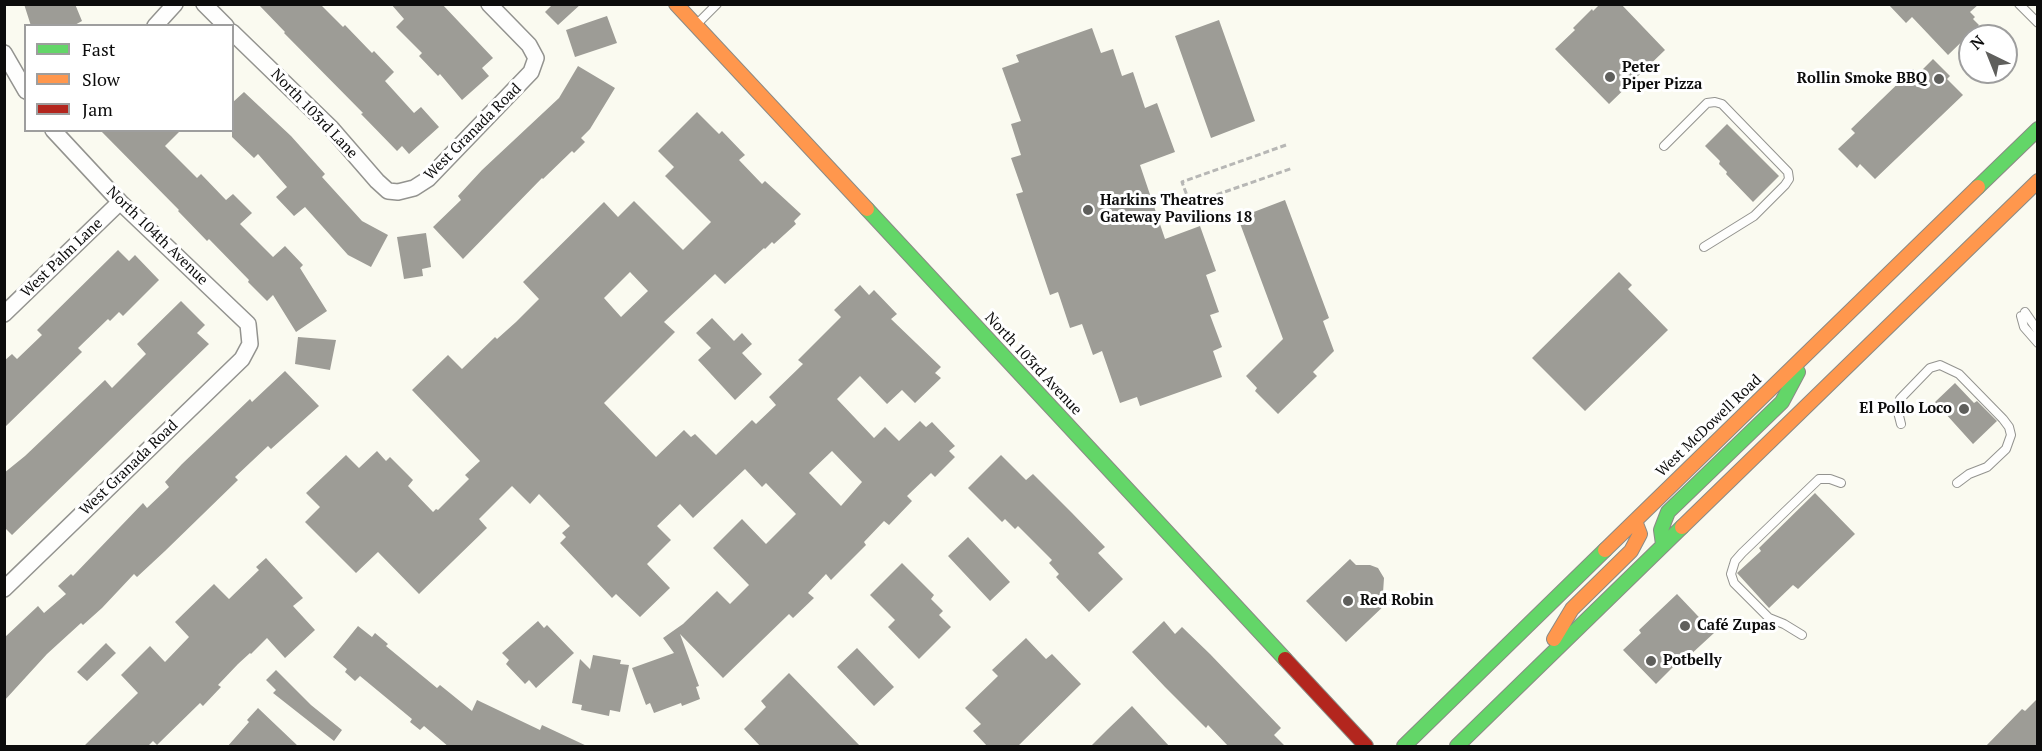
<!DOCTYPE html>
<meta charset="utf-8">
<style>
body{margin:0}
#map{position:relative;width:2042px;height:751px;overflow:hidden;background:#fafaf0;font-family:"PT Serif",serif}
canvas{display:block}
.frame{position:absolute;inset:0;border:6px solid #0c0c0c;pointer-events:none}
.legend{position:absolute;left:24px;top:24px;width:210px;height:108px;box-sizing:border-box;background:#fff;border:2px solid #9e9e9e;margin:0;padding:8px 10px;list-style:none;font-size:18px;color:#0c0c0c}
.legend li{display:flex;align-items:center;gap:12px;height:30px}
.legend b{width:30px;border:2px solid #9e9e9e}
.north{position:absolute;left:1958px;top:24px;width:60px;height:60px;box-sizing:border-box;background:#fff;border:2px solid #9e9e9e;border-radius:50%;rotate:317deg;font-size:16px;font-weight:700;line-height:24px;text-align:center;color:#0c0c0c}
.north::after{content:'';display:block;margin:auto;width:21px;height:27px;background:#5f5f5c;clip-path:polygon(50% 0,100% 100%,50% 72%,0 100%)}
</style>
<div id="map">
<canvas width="2042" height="751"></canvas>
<div class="frame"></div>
<ul class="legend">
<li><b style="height:8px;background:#63d668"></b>Fast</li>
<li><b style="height:8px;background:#ff974d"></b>Slow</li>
<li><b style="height:8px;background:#b3261e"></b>Jam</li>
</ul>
<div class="north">N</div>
</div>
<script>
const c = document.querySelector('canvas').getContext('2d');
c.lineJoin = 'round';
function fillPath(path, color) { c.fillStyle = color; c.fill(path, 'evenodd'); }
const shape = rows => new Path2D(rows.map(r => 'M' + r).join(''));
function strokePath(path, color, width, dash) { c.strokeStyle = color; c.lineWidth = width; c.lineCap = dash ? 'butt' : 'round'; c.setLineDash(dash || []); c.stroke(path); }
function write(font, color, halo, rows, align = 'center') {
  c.font = font + ' "PT Serif",serif'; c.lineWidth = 6; c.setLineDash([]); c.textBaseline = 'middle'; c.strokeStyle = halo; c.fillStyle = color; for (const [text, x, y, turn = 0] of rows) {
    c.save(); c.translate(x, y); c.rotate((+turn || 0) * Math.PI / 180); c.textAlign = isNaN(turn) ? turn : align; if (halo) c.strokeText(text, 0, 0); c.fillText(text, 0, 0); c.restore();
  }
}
const building = shape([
 [24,4,75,4,82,21,73,26,31,26],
 [258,4,320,4,343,27,345,25,372,53,374,51,394,72,385,81,414,113,421,107,439,127,409,154,402,146,397,151,361,114,363,113,284,33,285,32],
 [391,4,442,4,493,58,482,68,489,76,462,100,440,74,438,76,419,56,422,53,396,27,404,19],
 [553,4,581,4,558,25,545,12],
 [1600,4,1621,4,1665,50,1609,104,1555,49,1575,30,1573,28,1592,9,1593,11],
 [1888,4,1979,4,1970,12,1975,17,1973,19,1979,25,1948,55,1912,17,1906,23],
 [607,16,617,43,575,57,566,30],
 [1219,20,1255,121,1211,138,1175,36],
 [1092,28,1101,53,1113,49,1122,76,1133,72,1145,108,1157,103,1175,152,1140,165,1165,239,1200,226,1216,271,1206,275,1219,312,1210,315,1222,347,1213,351,1222,377,1140,406,1137,397,1120,403,1102,351,1093,355,1082,324,1070,328,1058,292,1050,295,1016,194,1023,192,1011,158,1021,155,1011,124,1021,121,1002,68,1019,62,1016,55],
 [1933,59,1950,76,1947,79,1963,95,1875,179,1860,164,1857,168,1838,149,1855,133,1851,129,1913,69,1918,74],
 [578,66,615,88,590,129,581,138,585,142,574,153,572,151,543,179,542,178,463,259,433,227,461,200,458,196,482,170,559,98],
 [244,92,291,136,325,174,322,177,362,221,388,235,371,267,348,255,305,207,294,216,276,197,287,187,258,154,254,158,232,137,232,103],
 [697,112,719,134,722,131,745,155,739,160,762,184,765,181,801,214,794,221,796,224,774,244,772,242,765,249,764,248,725,284,715,274,664,322,675,332,604,403,656,457,684,430,691,437,695,434,716,455,752,420,756,424,776,405,769,397,803,364,798,360,841,317,834,310,860,285,869,295,874,290,897,314,891,319,941,367,935,373,941,378,915,403,902,390,887,404,860,376,837,399,874,438,885,427,899,441,920,421,926,427,932,422,955,446,949,451,955,457,935,477,931,473,907,496,912,501,889,525,884,521,864,542,866,545,831,580,826,574,808,593,814,598,793,618,789,614,723,678,680,634,699,686,696,687,700,699,682,706,681,703,654,713,650,703,646,705,632,668,674,653,663,638,683,624,717,591,730,604,749,585,713,548,742,519,766,544,796,514,766,483,762,487,745,469,693,518,680,504,657,526,671,540,647,564,670,588,640,617,616,594,612,598,560,543,566,537,562,533,570,526,539,494,530,504,512,486,479,519,487,528,419,594,378,552,356,573,305,522,320,507,306,493,346,455,359,468,377,451,386,461,390,457,413,480,408,486,433,512,436,509,438,510,469,479,465,475,480,461,412,390,448,355,462,369,495,337,497,339,516,322,539,299,523,282,604,202,618,217,634,201,683,250,711,222,665,176,674,167,658,151],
 [630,272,648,291,621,317,604,298],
 [832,451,862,482,841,506,809,473],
 [1727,124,1779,176,1753,202,1726,174,1727,172,1719,164,1720,161,1705,146],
 [100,130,181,130,165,146,197,178,201,174,226,200,233,194,252,213,240,224,273,257,285,246,303,265,300,268,327,311,296,332,273,295,267,301,248,282,249,280,209,239,207,241,178,211,179,210],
 [1285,200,1329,318,1323,321,1334,351,1313,372,1317,376,1278,414,1255,391,1257,388,1246,376,1283,339,1238,218],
 [426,233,431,267,422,269,423,276,404,279,397,237],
 [118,250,129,261,135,255,159,280,123,316,119,312,110,321,108,319,78,348,82,352,4,428,4,361,12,354,17,359,42,335,37,330],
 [1619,272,1632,285,1628,289,1668,330,1585,411,1532,358],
 [181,301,205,325,197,333,209,344,12,535,4,527,4,473,25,456,105,380,112,388,146,354,137,344],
 [712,318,734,341,742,333,752,344,742,353,762,374,735,400,698,360,711,348,696,333],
 [298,337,336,340,330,370,295,364],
 [285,371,319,406,271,449,268,446,235,477,238,480,165,551,137,577,134,574,102,608,83,625,81,623,47,654,4,701,4,638,38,606,44,613,66,594,58,586,71,574,73,576,143,503,147,508,169,487,165,482,182,464,250,399,252,402],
 [1955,383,1974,403,1977,401,1997,421,1973,444,1935,402],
 [1001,455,1026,480,1033,474,1072,513,1105,547,1098,553,1123,579,1089,612,1056,577,1059,574,1049,563,1052,560,1018,526,1015,529,1005,519,1002,522,968,488],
 [1815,493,1855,534,1798,589,1793,585,1769,608,1737,573,1761,551,1759,548],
 [968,537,1010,582,990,601,948,556],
 [266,558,303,598,293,606,315,630,285,658,267,638,251,654,250,653,238,664,218,685,221,687,203,706,200,703,157,745,153,741,147,747,83,747,138,693,121,675,150,646,165,662,189,637,175,622,214,584,229,599,259,570,256,567],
 [1350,559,1356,565,1370,565,1378,568,1384,578,1383,593,1390,600,1346,642,1306,601],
 [902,563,934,595,931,599,943,611,939,615,951,627,919,659,888,627,895,620,870,595],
 [1677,594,1714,633,1676,668,1674,666,1656,684,1623,650,1641,633,1639,630],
 [538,621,544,628,547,625,574,653,536,688,529,680,525,684,506,664,509,660,502,653],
 [1164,621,1175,634,1182,627,1210,654,1281,728,1274,735,1286,747,1229,747,1208,725,1206,728,1165,687,1132,652],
 [358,626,372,637,375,633,388,644,386,646,437,688,440,685,472,711,477,700,540,730,542,725,589,747,449,747,424,726,420,730,410,722,412,719,360,676,355,681,345,672,347,669,333,657],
 [1026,638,1046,659,1052,654,1081,684,1017,747,988,747,973,731,981,724,965,708,998,676,992,670],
 [106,643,116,653,87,681,77,672],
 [857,648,894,687,874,706,837,667],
 [593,655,621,660,620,664,629,665,620,712,610,710,609,716,581,710,582,705,572,703,580,659,590,669],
 [276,670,311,705,342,730,334,741,273,693,276,690,266,680],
 [789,673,861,747,761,747,744,729,766,707,761,701],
 [2037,699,2037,747,1985,747,2022,709,2025,711],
 [1132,706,1170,747,1090,747,1108,729],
 [258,708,299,747,227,747,249,722,247,720]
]);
const path = shape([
 [1286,145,1182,182,1190,204,1293,168]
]);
const lane = shape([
 [2019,4,2038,23],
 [697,24,717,4],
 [1664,146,1707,103,1715,102,1722,104,1788,172,1789,179,1785,185,1754,216,1704,247],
 [2025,312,2038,331],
 [2021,316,2024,327,2038,343],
 [1901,424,1897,408,1900,399,1930,368,1940,365,1959,374,2003,419,2009,427,2011,435,2006,449,1987,467,1969,474,1957,483],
 [1802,635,1784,624,1769,618,1734,583,1731,574,1735,561,1742,553,1819,479,1830,479,1841,483]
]);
const street = shape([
 [204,4,226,26],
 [155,26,175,4],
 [232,32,331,128,377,181,388,191,398,192,414,188,428,179,531,72,536,58,529,45,489,4],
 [4,53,26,91],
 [4,314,120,202],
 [4,589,242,359,250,344,248,324,120,202,53,130]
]);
const fast = shape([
 [1978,187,2038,129],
 [867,209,1285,659],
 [1663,544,1661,530,1668,512,1782,402,1798,372],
 [1404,746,1605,550],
 [1457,746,1682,527]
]);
const slow = shape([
 [676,4,867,209],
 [1682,527,2038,181],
 [1605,550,1978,187],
 [1554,639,1572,609,1631,551,1640,534,1635,521]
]);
const jam = shape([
 [1285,659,1366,746]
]);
const markers = [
 [1610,77,6,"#5f5f5c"],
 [1939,79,6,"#5f5f5c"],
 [1088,210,6,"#5f5f5c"],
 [1964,409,6,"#5f5f5c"],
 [1348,601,6,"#5f5f5c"],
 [1685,626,6,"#5f5f5c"],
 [1651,661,6,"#5f5f5c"]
];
const poiNames = [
 ["Peter",1622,68],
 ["Piper Pizza",1622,85],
 ["Rollin Smoke BBQ",1927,79,"right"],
 ["Harkins Theatres",1100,201],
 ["Gateway Pavilions 18",1100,218],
 ["El Pollo Loco",1952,409,"right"],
 ["Red Robin",1360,601],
 ["Café Zupas",1697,626],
 ["Potbelly",1663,661]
];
const streetNames = [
 ["North 103rd Lane",314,114,46],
 ["West Granada Road",473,132,-45],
 ["North 104th Avenue",157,236,44],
 ["West Palm Lane",62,258,-44],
 ["North 103rd Avenue",1033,364,47],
 ["West McDowell Road",1709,426,-44],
 ["West Granada Road",129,468,-44]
];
fillPath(building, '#9d9c96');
strokePath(lane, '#93938f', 10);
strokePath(street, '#93938f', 18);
strokePath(fast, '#8a8a85', 16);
strokePath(slow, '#8a8a85', 16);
strokePath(jam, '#8a8a85', 16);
strokePath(path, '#b7b7b5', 3, [6, 3]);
strokePath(lane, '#fefefd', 8);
strokePath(street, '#fefefd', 15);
strokePath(fast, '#63d668', 14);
strokePath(slow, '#ff974d', 14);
strokePath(jam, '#b3261e', 14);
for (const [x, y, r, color] of markers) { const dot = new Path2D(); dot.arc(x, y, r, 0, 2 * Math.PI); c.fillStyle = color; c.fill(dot); strokePath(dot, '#fff', 2); }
write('bold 15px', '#0c0c0c', '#fff', poiNames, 'left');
write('15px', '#0c0c0c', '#fff', streetNames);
</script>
